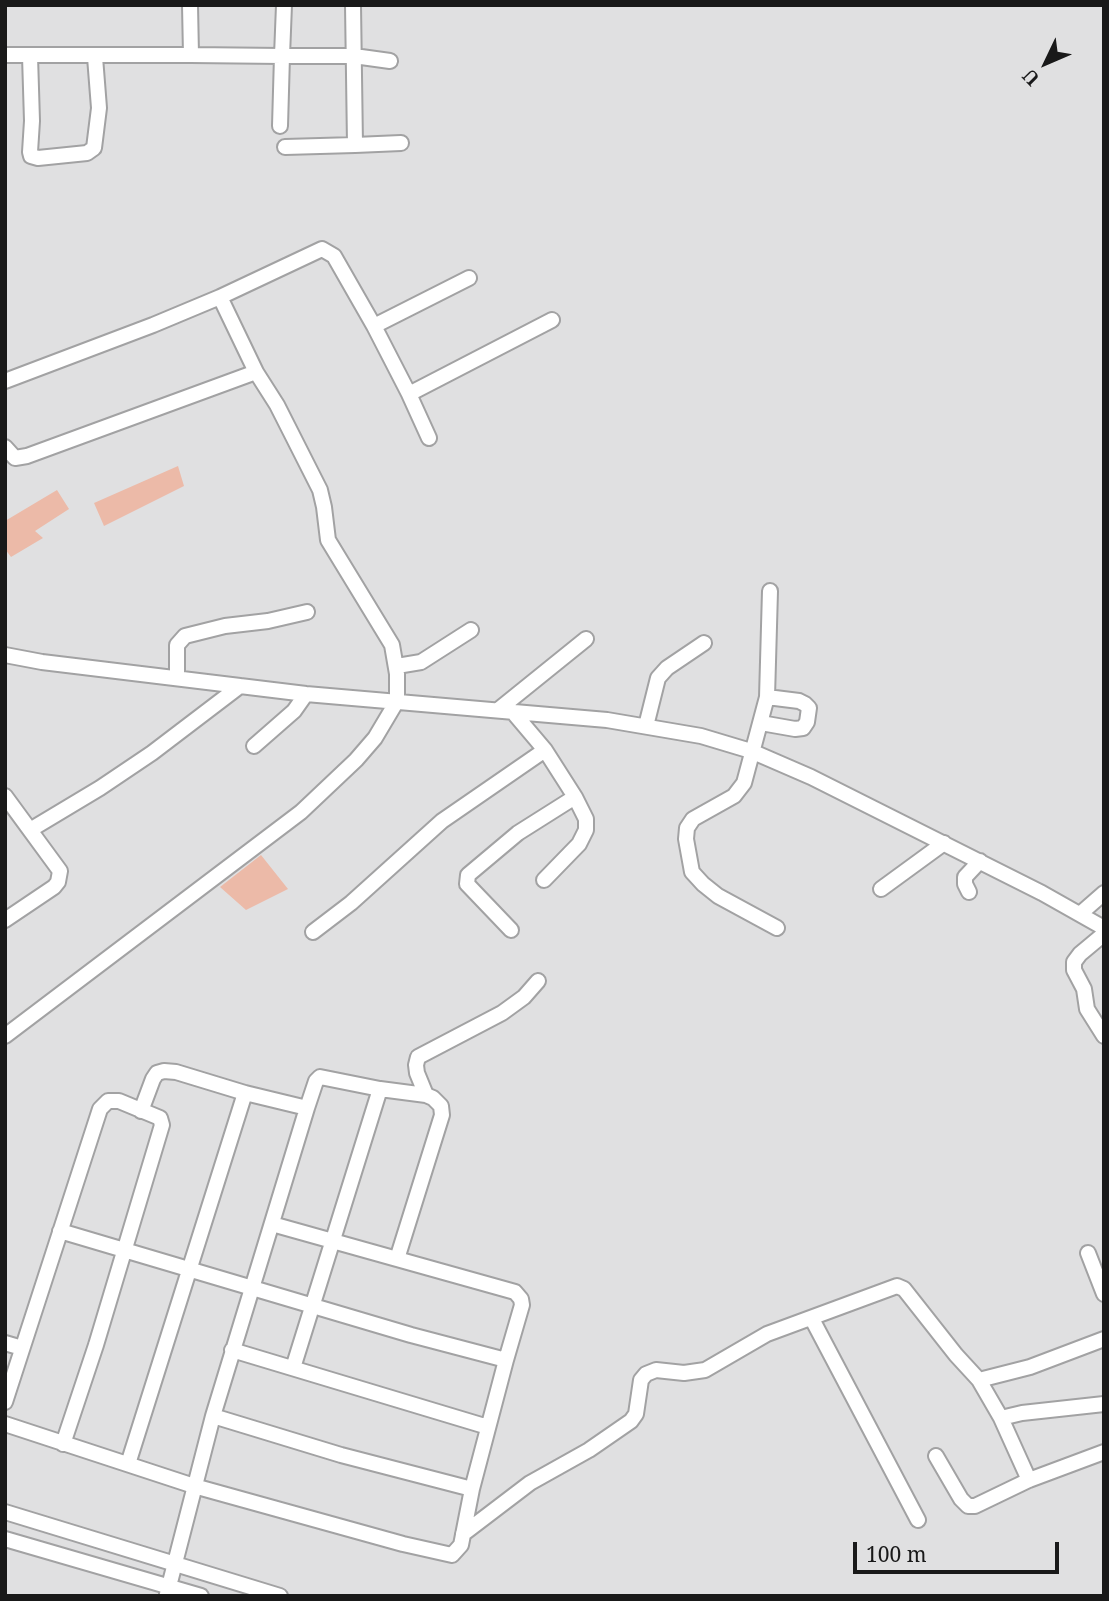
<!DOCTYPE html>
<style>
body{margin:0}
#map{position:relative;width:1109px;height:1601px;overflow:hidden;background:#e0e0e1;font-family:"Noto Serif",serif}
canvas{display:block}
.frame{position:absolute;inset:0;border:7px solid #191919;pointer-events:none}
.north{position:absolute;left:1011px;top:28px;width:70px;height:70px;-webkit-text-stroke:5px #e0e0e1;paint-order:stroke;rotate:226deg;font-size:19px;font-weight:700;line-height:28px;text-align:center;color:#191919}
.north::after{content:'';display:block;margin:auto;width:24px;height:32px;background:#191919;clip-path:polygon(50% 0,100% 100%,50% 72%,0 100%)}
.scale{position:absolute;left:853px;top:1542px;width:206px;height:32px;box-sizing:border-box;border:4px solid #191919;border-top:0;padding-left:9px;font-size:21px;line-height:24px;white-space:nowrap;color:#191919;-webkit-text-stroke:5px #e0e0e1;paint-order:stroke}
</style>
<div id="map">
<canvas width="1109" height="1601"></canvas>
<div class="frame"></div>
<div class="north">U</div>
<div class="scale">100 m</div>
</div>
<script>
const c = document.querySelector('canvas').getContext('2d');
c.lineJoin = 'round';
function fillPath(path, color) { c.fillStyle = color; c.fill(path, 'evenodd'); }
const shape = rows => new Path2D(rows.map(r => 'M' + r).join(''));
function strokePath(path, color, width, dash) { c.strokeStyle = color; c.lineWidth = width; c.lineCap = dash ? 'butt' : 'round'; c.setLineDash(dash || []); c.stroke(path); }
const building = shape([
 [178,466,184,486,104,526,94,503],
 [57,490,69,509,35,531,43,538,11,557,5,549,5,521],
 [261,855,288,889,246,910,220,887]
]);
const minor = shape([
 [284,5,282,56,354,56,390,61],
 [5,55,191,55,190,5],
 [191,55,282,56,280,126],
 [30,56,32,121,30,152,31,156,38,158,87,153,94,148,99,108,95,57],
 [355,145,401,143],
 [285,147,355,145,353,5],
 [220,297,256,372],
 [374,326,469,278],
 [5,381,153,325,220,297,322,249,334,256,374,326,409,394,429,438],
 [409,394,552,320],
 [5,447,15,458,27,456,256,372,277,405,320,490,324,507,328,540,392,645,397,674,397,701,375,738,356,760,301,812,5,1036],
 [770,591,767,697,744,783,734,796,693,819,687,828,686,839,692,872,703,884,718,896,777,928],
 [5,655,42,662,306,694,607,720,701,736,751,751,811,777,1042,893,1104,928],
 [397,666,421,662,471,630],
 [177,678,177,645,185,636,225,626,268,621,307,612],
 [498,710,586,639],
 [761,723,795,729,803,728,807,722,809,708,805,704,799,701,767,697],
 [646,726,658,678,667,668,704,643],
 [254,746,294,711,306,694],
 [5,796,60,871,58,882,54,887,5,920],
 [30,830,100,788,152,753,240,686],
 [544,880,579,844,586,830,586,819,575,797],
 [881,889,944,843],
 [969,892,965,884,965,877,980,861],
 [1080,914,1104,893],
 [511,930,467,884,468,875,518,833,575,797,545,750,512,711],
 [313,932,351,903,442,821,545,750],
 [1104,934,1080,954,1074,962,1074,970,1084,989,1087,1009,1104,1036],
 [245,1093,307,1108,213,1416,341,1455,472,1489],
 [426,1095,417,1073,416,1065,418,1057,502,1013,524,997,538,981],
 [307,1108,316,1081,320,1077,380,1089,426,1095,433,1098,441,1106,442,1115,397,1259,515,1292,521,1299,522,1305,506,1360],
 [272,1224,397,1259],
 [1088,1253,1104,1294],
 [812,1319,918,1520],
 [5,1343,22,1348],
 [232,1350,488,1427],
 [293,1368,380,1089],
 [979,1380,1030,1367,1104,1339],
 [5,1402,100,1109,108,1101,119,1101,160,1118,162,1125,96,1345,63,1444],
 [1001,1418,1022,1413,1104,1404],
 [5,1424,194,1486,403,1544,452,1555,461,1545,472,1489,506,1360,411,1335,60,1231],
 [936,1456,961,1499,968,1506,975,1506,1029,1480,1104,1452],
 [128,1464,245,1093,176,1072,164,1071,157,1073,153,1079,141,1111],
 [5,1512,280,1596],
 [463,1534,530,1483,589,1450,631,1421,636,1414,641,1380,646,1374,656,1370,684,1373,705,1370,767,1334,897,1286,904,1289,956,1355,979,1380,1001,1418,1029,1480],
 [5,1539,201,1596],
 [167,1594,213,1416]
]);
fillPath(building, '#ecbaa8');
strokePath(minor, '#a2a2a3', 18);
strokePath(minor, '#fff', 14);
</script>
